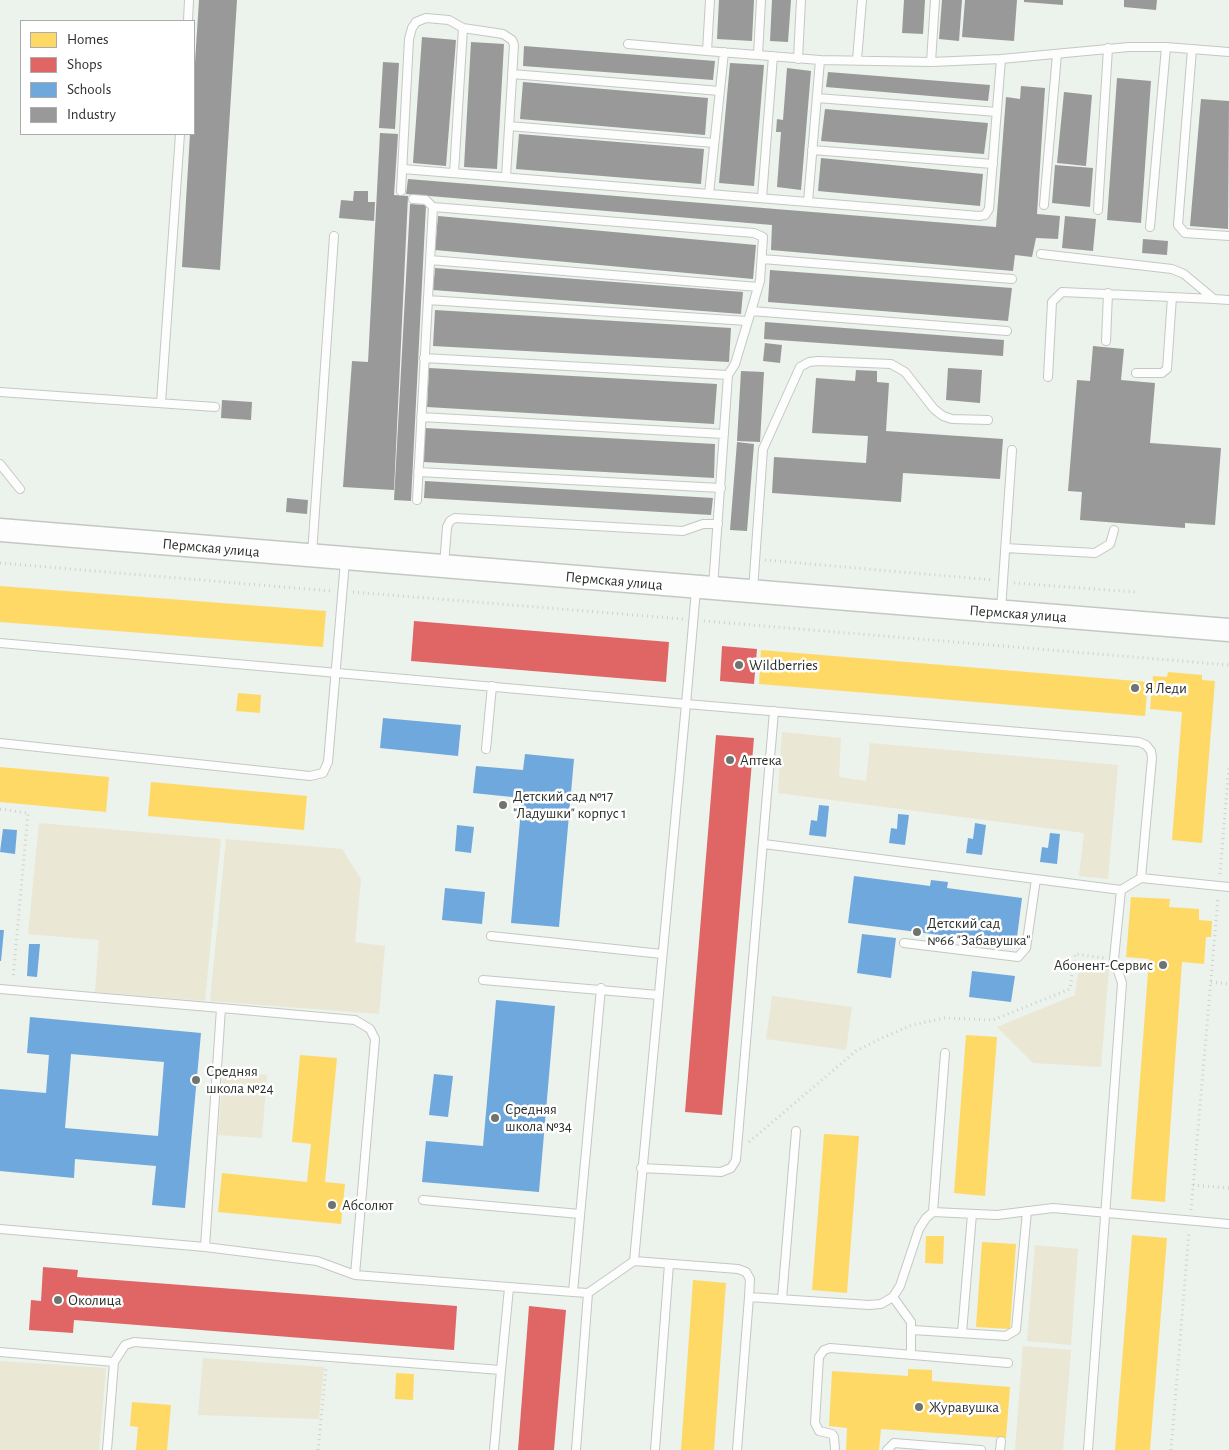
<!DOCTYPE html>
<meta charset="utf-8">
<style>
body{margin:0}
#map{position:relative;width:1229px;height:1450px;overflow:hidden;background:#ecf2ec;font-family:"Alegreya Sans",sans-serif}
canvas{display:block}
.legend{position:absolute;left:20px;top:20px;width:175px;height:115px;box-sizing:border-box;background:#fff;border:1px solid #abacab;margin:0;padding:6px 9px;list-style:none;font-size:15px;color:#2c302c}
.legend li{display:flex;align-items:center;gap:10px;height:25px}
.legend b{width:25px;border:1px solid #abacab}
</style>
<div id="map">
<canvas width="1229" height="1450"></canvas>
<ul class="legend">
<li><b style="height:14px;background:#ffd966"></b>Homes</li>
<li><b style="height:14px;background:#e06666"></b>Shops</li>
<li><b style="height:14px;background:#6fa8dc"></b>Schools</li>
<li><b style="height:14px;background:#999"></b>Industry</li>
</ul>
</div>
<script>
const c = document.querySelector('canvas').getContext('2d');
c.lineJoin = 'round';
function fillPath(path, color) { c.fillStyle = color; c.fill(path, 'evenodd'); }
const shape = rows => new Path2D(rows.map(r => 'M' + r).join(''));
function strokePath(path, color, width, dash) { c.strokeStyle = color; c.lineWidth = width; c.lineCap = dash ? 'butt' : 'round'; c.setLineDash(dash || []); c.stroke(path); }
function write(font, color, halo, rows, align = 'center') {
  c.font = font + ' "Alegreya Sans",sans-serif'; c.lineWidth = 5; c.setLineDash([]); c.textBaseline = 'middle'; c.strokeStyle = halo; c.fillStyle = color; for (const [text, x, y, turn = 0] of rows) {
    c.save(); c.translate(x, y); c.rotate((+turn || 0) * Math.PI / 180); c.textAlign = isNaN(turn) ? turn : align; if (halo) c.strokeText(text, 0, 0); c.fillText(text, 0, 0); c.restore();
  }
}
const green = shape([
 [782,732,841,738,839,777,866,781,870,743,1118,765,1108,879,1079,876,1084,833,778,793],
 [39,823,221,839,205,1001,95,992,99,940,28,934],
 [226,839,342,849,361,879,355,942,385,946,379,1014,210,1001],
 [1080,960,1103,963,1109,969,1101,1067,1033,1063,997,1027,1075,995],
 [772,996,852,1007,846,1050,766,1039],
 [223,1072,267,1075,262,1138,218,1135],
 [1035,1245,1078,1249,1071,1345,1027,1341],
 [1023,1346,1071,1350,1063,1450,1015,1450],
 [203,1358,324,1367,319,1419,198,1415],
 [0,1361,106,1368,99,1450,0,1450]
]);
const homes = shape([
 [0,586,326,611,323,647,0,622],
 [761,650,1148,682,1145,716,759,684],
 [1168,672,1202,675,1202,680,1215,681,1202,843,1172,840,1182,712,1150,709,1153,676,1167,677],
 [238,693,261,695,260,713,236,711],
 [0,767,109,777,106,812,0,802],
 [151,782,307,796,304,830,148,816],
 [1131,897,1170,899,1169,907,1199,909,1199,920,1212,921,1211,937,1206,937,1204,964,1182,962,1165,1202,1131,1199,1149,959,1126,957],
 [966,1035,997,1037,985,1196,954,1193],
 [300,1055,337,1058,325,1182,345,1184,341,1224,218,1212,222,1173,307,1182,311,1144,292,1142],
 [824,1134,859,1136,847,1293,812,1290],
 [1132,1235,1167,1238,1150,1450,1115,1450],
 [926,1236,944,1236,943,1264,925,1263],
 [982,1242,1016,1244,1010,1329,976,1327],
 [693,1280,726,1283,714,1450,681,1450],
 [908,1369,932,1370,932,1381,1010,1387,1006,1438,881,1429,879,1450,846,1450,847,1428,829,1426,832,1371,908,1376],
 [396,1373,414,1374,413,1400,395,1399],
 [132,1402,171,1405,167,1450,136,1450,138,1427,130,1426]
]);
const shops = shape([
 [414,621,669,642,666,682,411,661],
 [722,646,757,649,754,684,720,681],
 [716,735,754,738,722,1115,685,1112],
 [43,1267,78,1270,77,1277,457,1306,454,1350,74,1320,73,1333,29,1330,31,1300,41,1301],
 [529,1306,566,1310,554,1450,518,1450]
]);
const schools = shape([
 [383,718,461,725,458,756,380,748],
 [525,754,574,759,559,927,511,923,522,798,473,793,476,766,523,770],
 [819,805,829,806,826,837,809,835,811,820,817,821],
 [898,814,909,815,905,845,889,843,891,828,897,829],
 [975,823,986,825,982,855,966,853,968,838,973,839],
 [457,825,474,827,471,853,455,851],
 [3,829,17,830,15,854,0,852],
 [1050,833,1060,834,1057,864,1040,862,1042,847,1048,848],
 [854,876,930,886,931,880,948,882,947,888,1022,898,1016,945,848,923],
 [445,888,485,892,482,924,442,920],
 [0,930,4,930,1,961,0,961],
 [862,934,896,938,891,978,857,973],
 [29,944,40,944,37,977,27,976],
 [972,971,1015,976,1011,1002,969,997],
 [496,1000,555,1006,539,1192,422,1182,426,1141,483,1146],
 [30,1017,201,1033,185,1208,152,1205,156,1166,75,1159,74,1178,0,1171,0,1089,46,1093,49,1055,27,1053],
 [71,1054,164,1062,158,1136,65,1128],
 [434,1074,453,1076,448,1117,429,1115]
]);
const industry = shape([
 [199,0,237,0,220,270,182,267,190,134,194,134,194,78],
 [719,0,754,0,752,41,717,39],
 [772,0,791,0,788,42,770,41],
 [904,0,925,0,923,34,902,33],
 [942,0,962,0,959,41,939,39],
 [965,0,1017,0,1014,41,962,37],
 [1024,0,1063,0,1063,5,1024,2],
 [1124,0,1157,0,1156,10,1124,7],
 [422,37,456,40,446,166,413,163],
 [471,42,504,44,497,169,464,167],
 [524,46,715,61,713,80,523,66],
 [383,62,399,63,395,129,379,128],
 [730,63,764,65,754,186,719,183],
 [787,68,811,71,801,190,777,187,781,132,776,132,777,119,783,120],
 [828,72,990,85,988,101,826,87],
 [1117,78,1151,81,1141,223,1107,220],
 [523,82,708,98,705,135,520,119],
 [1021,86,1045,88,1037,214,1060,216,1058,239,1036,238,1032,257,1015,255,1013,271,771,250,772,225,406,194,408,179,996,227,1006,97,1020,99],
 [1064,92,1092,95,1086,166,1057,163],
 [1201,99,1229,101,1228,229,1190,226],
 [825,109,988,123,984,154,821,141],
 [380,133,398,134,394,195,408,196,394,490,343,487,352,361,368,362],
 [519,134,704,149,701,184,516,169],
 [821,158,983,174,980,206,818,191],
 [1055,165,1093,168,1090,207,1052,203],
 [354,191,368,191,368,202,375,202,374,221,339,218,341,200,353,201],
 [410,204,426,205,411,501,394,500],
 [438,216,756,245,753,279,435,250],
 [1065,216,1096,219,1093,251,1062,248],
 [1143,239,1168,241,1167,255,1142,253],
 [435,268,743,292,741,314,433,290],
 [770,270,1012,288,1008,321,768,302],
 [435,310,731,328,729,362,433,346],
 [765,322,1004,340,1003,356,764,339],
 [765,343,782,345,780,363,763,361],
 [1093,346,1124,349,1121,380,1155,383,1150,443,1221,448,1215,525,1185,523,1185,528,1080,520,1082,492,1068,491,1077,380,1090,381],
 [429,368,717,384,714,424,427,407],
 [948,368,982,370,980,403,946,400],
 [856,370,877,371,877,382,889,383,886,431,1003,439,1000,479,903,473,901,502,772,493,774,457,866,463,868,436,812,433,816,378,855,381],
 [741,371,764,372,760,442,737,441],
 [222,400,252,402,251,420,221,418],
 [425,428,715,444,714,478,423,462],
 [737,442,754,444,747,531,730,530],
 [425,481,713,498,711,515,424,498],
 [287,498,308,500,307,514,286,512]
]);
const path = shape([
 [765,560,993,580],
 [0,563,331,591],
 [1014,583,1135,592],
 [353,592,683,619],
 [704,621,1229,665],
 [0,809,28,813,13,978],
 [1220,874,1229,765],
 [1211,982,1229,984],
 [749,1142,856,1051,882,1038,912,1025,944,1018,993,1020,1070,989,1075,954,1104,958],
 [1193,1185,1229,1188],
 [1191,1210,1218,898],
 [318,1450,326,1368],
 [1171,1450,1189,1231]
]);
const lane = shape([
 [188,21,189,0],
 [628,44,707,51,710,0],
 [1192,49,1178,225,1185,233,1229,236],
 [707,51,820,60,931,62,1001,59],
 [758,55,761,0],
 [798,59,801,0],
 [857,60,862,0],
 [931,62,935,0],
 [512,74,720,91],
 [817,98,997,112],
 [509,126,714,143],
 [812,150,993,164],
 [403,169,979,216,985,215,989,209,1001,59,1129,47,1166,47,1229,52],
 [454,173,463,28],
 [401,191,409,39,412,28,416,22,426,18,449,20,463,28,503,34,512,40,514,45,506,177],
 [709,194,724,52],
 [762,198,773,56],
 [413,199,426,200,433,207,417,500],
 [808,202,820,60],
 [1044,205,1057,54],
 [433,207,754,233,763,237,760,281,735,364,728,375,713,587],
 [1098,210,1108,48],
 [1150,227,1166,47],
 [1041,254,1172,269,1184,274,1214,299,1229,300],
 [762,259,1012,279],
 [430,260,758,287],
 [428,300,747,321],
 [751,311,1007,331],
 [1106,341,1108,293],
 [424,358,728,375],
 [1136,373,1162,373,1167,369,1172,297],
 [1048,377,1052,302,1062,292,1214,299],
 [0,392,215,407],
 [161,403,180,134],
 [421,417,724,434],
 [0,464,20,489],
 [418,472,721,488],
 [1005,548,1095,553,1110,544,1114,530],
 [312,554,334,236],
 [444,565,447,527,450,521,455,518,683,531,703,524,718,524],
 [696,590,686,704,1139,742,1146,745,1151,751,1152,758,1141,878],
 [753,590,763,449,800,367,809,362,818,361,891,364,905,372,934,409,943,416,952,419,988,420],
 [1001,610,1012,450],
 [0,643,686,704,634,1261],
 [0,743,310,776,323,773,328,762,345,561],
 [486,749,492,686],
 [764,844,1121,890],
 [491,936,662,954],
 [904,943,1018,957,1026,948,1036,879],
 [483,980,658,995],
 [0,989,221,1008,205,1247],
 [221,1008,355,1020,370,1029,375,1039,355,1275],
 [641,1168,721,1172,731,1168,736,1160,774,711],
 [423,1200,580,1214],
 [933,1212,945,1053],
 [0,1229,205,1247,317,1261,355,1275,573,1292,588,1293,634,1261,738,1269,746,1272,750,1279,749,1297,869,1305,881,1304,893,1297,900,1286,919,1229,926,1218,933,1212,997,1215,1053,1208,1229,1224],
 [573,1292,601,988],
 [893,1297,911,1322,911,1355],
 [782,1299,796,1131],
 [913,1330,1006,1336,1016,1330,1027,1211],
 [962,1333,972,1214],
 [0,1352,114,1362,107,1450],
 [114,1362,125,1345,134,1342,501,1370,494,1450],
 [501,1370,509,1288],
 [576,1450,588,1293],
 [655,1450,669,1264],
 [737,1450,749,1297],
 [835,1450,834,1437,832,1434,819,1431,815,1423,819,1357,824,1350,830,1348,1008,1363],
 [887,1450,894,1443,981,1450],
 [1000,1450,1001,1441],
 [1088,1450,1122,983,1114,959,1121,890,1141,878,1229,887]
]);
const secondary = shape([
 [0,530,1229,630]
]);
const markers = [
 [739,665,5,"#6f746f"],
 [1135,688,5,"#6f746f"],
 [730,760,5,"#6f746f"],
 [503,805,5,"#6f746f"],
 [917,932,5,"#6f746f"],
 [1163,965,5,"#6f746f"],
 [196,1080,5,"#6f746f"],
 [495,1118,5,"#6f746f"],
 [332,1205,5,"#6f746f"],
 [58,1300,5,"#6f746f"],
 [919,1407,5,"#6f746f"]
];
const streetNames = [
 ["Пермская улица",211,548,5],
 ["Пермская улица",614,581,5],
 ["Пермская улица",1018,614,4]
];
const poiNames = [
 ["Wildberries",749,665],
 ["Я Леди",1145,688],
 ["Аптека",740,760],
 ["Детский сад №17",513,796],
 ["\"Ладушки\" корпус 1",513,813],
 ["Детский сад",927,923],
 ["№66 \"Забавушка\"",927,940],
 ["Абонент-Сервис",1153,965,"right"],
 ["Средняя",206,1071],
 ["школа №24",206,1088],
 ["Средняя",505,1109],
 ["школа №34",505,1126],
 ["Абсолют",342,1205],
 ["Околица",68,1300],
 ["Журавушка",929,1407]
];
fillPath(green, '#ebe7d5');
fillPath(homes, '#ffd966');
fillPath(shops, '#e06666');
fillPath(schools, '#6fa8dc');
fillPath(industry, '#999');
strokePath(lane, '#c4c8c3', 10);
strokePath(secondary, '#c4c8c3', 25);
strokePath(path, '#ced0ce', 3, [1, 4]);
strokePath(lane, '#fcfdfc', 8);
strokePath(secondary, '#fcfdfc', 22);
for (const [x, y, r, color] of markers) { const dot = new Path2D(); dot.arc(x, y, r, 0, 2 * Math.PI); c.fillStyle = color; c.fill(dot); strokePath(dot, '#fff', 2); }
write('15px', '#2c302c', '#fff', streetNames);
write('15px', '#2c302c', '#fff', poiNames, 'left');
</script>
